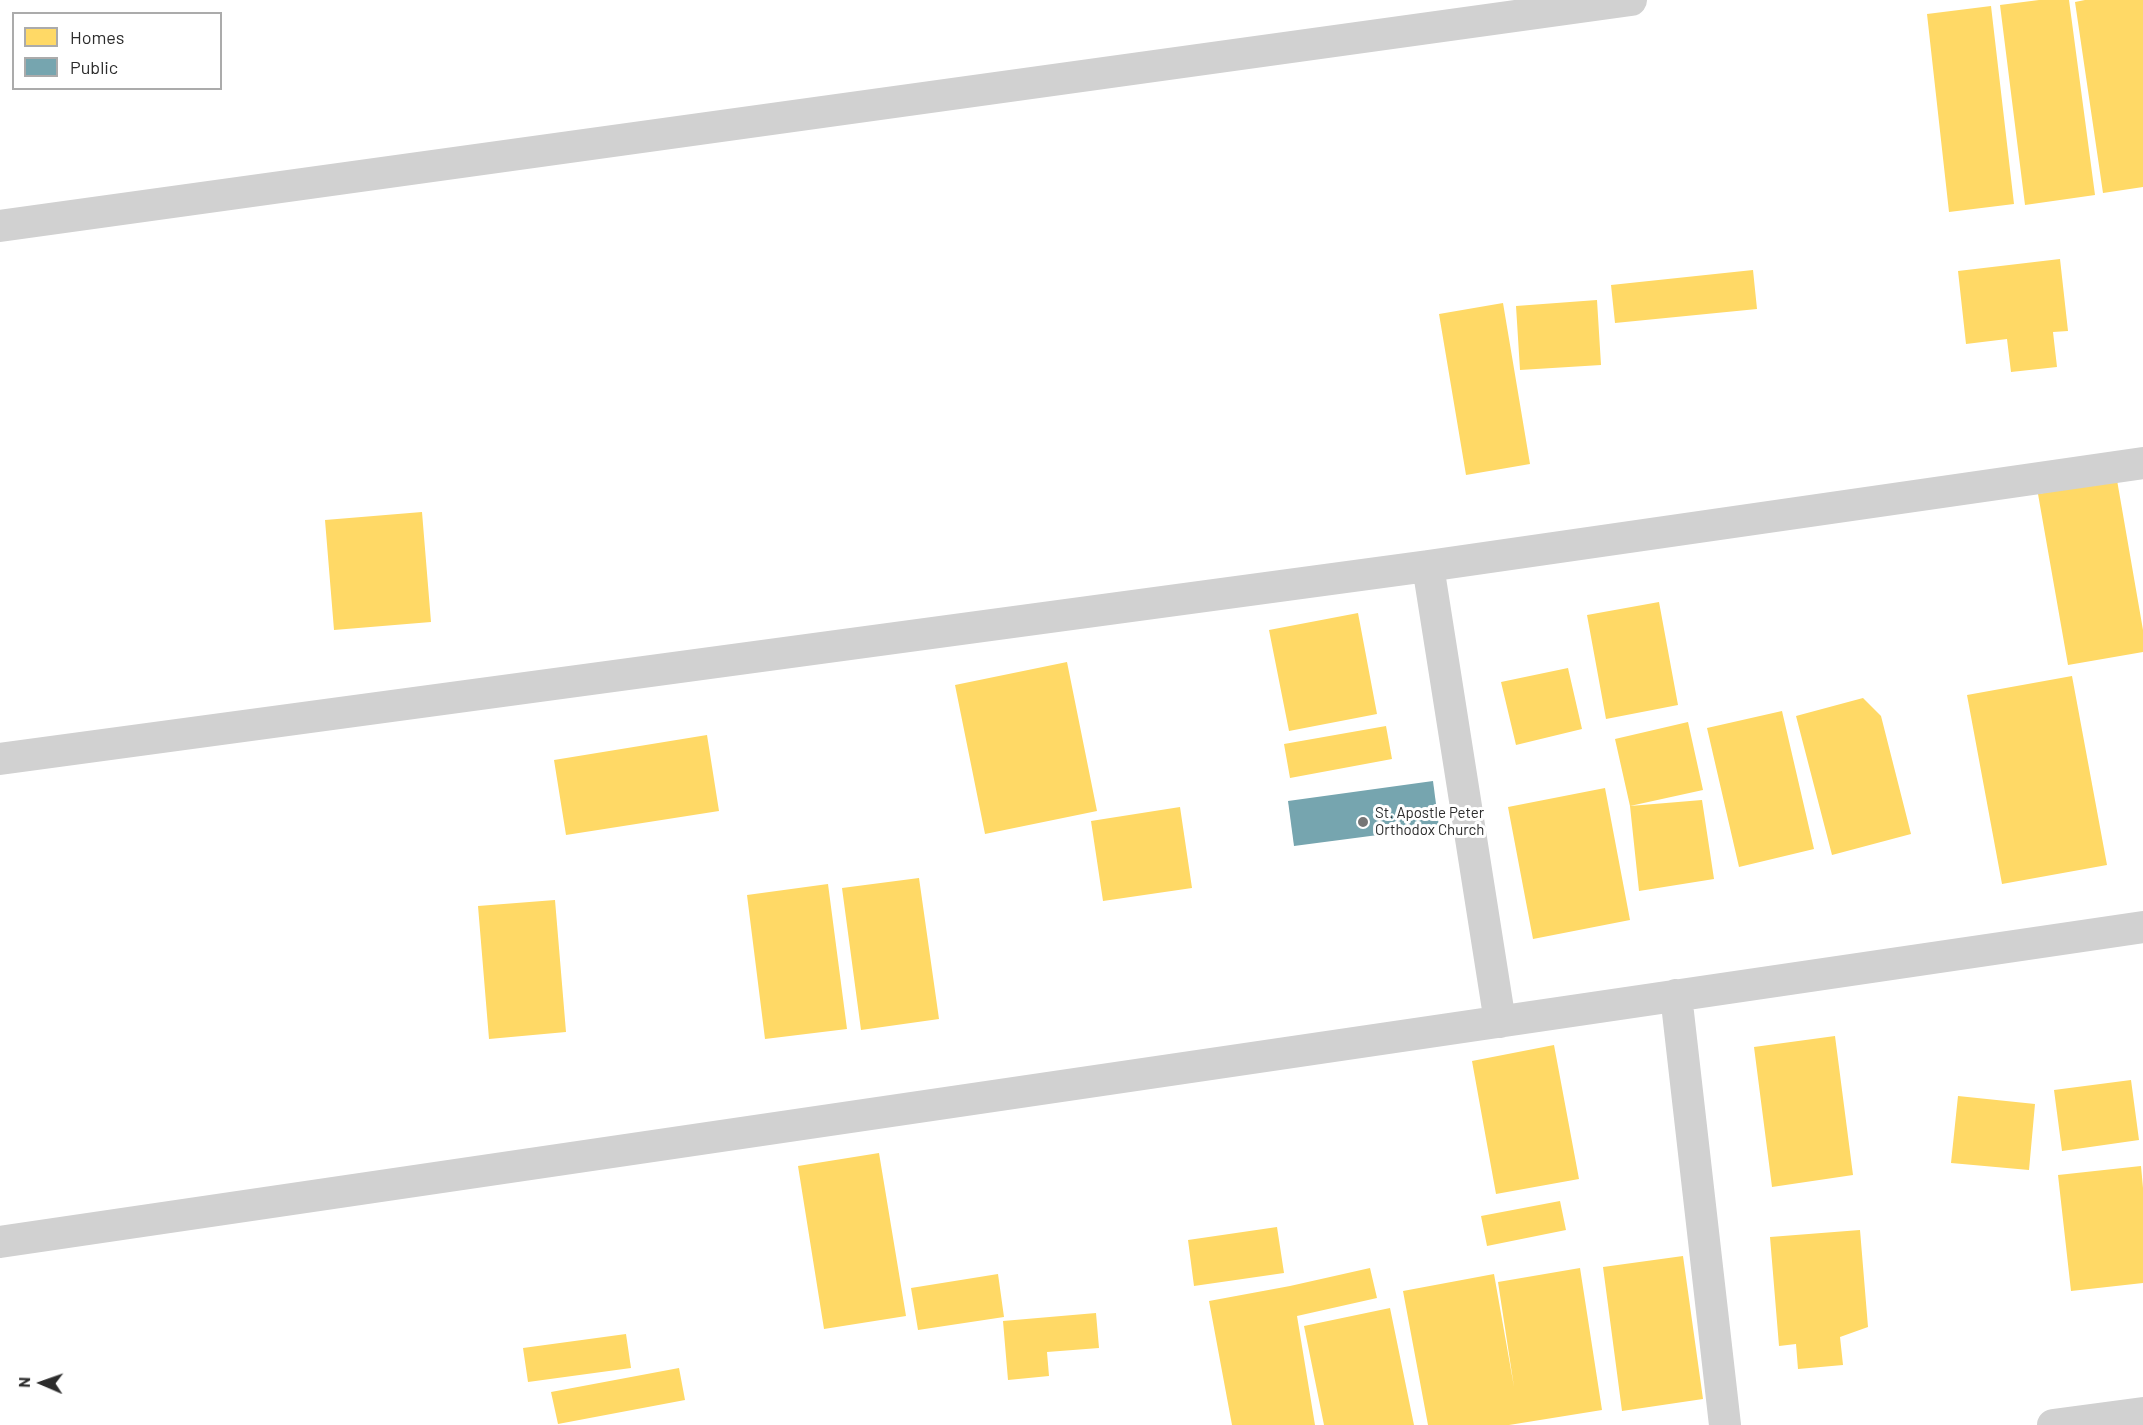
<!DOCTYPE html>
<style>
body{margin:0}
#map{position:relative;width:2143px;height:1425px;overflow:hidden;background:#fff;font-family:Barlow,sans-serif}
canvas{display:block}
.legend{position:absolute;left:12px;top:12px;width:210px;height:78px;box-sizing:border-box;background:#fff;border:2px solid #ababab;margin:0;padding:8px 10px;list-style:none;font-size:18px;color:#2c2c2c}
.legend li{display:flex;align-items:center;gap:12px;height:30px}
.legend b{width:30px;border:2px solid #ababab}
.north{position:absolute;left:12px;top:1353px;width:60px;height:60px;-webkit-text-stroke:4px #fff;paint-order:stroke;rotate:272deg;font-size:16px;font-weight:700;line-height:24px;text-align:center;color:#2c2c2c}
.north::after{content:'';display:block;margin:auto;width:21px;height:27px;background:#2c2c2c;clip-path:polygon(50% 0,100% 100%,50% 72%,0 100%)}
</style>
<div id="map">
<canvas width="2143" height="1425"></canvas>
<ul class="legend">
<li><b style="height:16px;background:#ffd966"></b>Homes</li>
<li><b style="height:16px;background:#76a5af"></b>Public</li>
</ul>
<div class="north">N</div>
</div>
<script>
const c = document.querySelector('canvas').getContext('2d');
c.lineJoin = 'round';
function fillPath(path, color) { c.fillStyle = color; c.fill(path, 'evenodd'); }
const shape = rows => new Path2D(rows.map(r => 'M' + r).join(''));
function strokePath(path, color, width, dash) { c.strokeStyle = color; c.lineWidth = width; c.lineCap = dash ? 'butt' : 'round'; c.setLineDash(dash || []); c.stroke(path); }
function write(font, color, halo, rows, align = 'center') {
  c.font = font + ' Barlow,sans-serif'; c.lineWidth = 6; c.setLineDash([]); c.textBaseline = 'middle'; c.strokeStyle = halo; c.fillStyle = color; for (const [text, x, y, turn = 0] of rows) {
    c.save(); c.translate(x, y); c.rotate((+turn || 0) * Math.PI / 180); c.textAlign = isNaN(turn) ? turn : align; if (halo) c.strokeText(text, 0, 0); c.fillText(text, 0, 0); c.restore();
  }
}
const homes = shape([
 [2039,0,2069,0,2095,195,2025,205,2000,5],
 [2085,0,2143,0,2143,187,2103,193,2075,2],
 [1991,6,2014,204,1949,212,1927,14],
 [2060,259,2068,331,2053,332,2057,367,2011,372,2007,339,1966,344,1958,271],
 [1753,270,1757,309,1615,323,1611,285],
 [1597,300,1601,365,1520,370,1516,306],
 [1503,303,1530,464,1466,475,1439,314],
 [2117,480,2143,630,2143,652,2068,665,2038,494],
 [422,512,431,622,334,630,325,520],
 [1659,602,1678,705,1606,719,1587,615],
 [1358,613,1377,714,1289,731,1269,630],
 [1067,662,1097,811,985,834,955,685],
 [1568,668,1582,729,1516,745,1501,682],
 [2072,676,2107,865,2002,884,1967,695],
 [1863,698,1881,716,1911,834,1832,855,1796,716],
 [1782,711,1814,849,1739,867,1707,728],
 [1688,722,1703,790,1630,806,1615,739],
 [1386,726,1392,759,1290,778,1284,744],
 [707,735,719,811,566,835,554,760],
 [1605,788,1630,920,1533,939,1508,807],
 [1702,800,1714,879,1639,891,1630,806],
 [1180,807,1192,888,1103,901,1091,821],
 [919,878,939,1019,861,1030,842,888],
 [828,884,847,1029,765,1039,747,895],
 [555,900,566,1032,489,1039,478,906],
 [1835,1036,1853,1175,1772,1187,1754,1047],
 [1554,1045,1579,1179,1496,1194,1472,1061],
 [2131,1080,2139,1140,2062,1151,2054,1090],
 [1958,1096,2035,1104,2029,1170,1951,1163],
 [879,1153,906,1316,824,1329,798,1166],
 [2141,1166,2143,1188,2143,1283,2071,1291,2058,1175],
 [1560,1201,1566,1230,1487,1246,1481,1216],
 [1277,1227,1284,1273,1194,1286,1188,1240],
 [1860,1230,1868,1327,1840,1337,1843,1365,1798,1369,1796,1344,1779,1346,1770,1237],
 [1683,1256,1703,1399,1622,1411,1603,1267],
 [1370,1268,1377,1298,1297,1316,1315,1425,1232,1425,1209,1301,1290,1286],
 [1580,1268,1602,1410,1509,1425,1428,1425,1403,1291,1494,1274,1514,1387,1498,1282],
 [998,1274,1004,1317,918,1330,911,1288],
 [1390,1308,1414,1425,1324,1425,1304,1326],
 [1096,1313,1099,1348,1047,1352,1049,1376,1008,1380,1003,1321],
 [626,1334,631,1368,528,1382,523,1348],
 [679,1368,685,1400,558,1424,551,1392]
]);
const public = shape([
 [1433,781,1439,827,1294,846,1288,801]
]);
const minor = shape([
 [0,226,1631,0],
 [1428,566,1500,1022],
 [0,759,1428,566,2143,463],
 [1676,995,1725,1425],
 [0,1242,2143,927],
 [2053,1425,2143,1413]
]);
const markers = [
 [1363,822,6,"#767676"]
];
const poiNames = [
 ["St. Apostle Peter",1375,813],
 ["Orthodox Church",1375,830]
];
fillPath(homes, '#ffd966');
fillPath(public, '#76a5af');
strokePath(minor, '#d1d1d1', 32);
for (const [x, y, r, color] of markers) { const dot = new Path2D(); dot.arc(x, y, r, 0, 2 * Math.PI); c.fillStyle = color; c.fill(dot); strokePath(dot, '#fff', 2); }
write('15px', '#2c2c2c', '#fff', poiNames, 'left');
</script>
